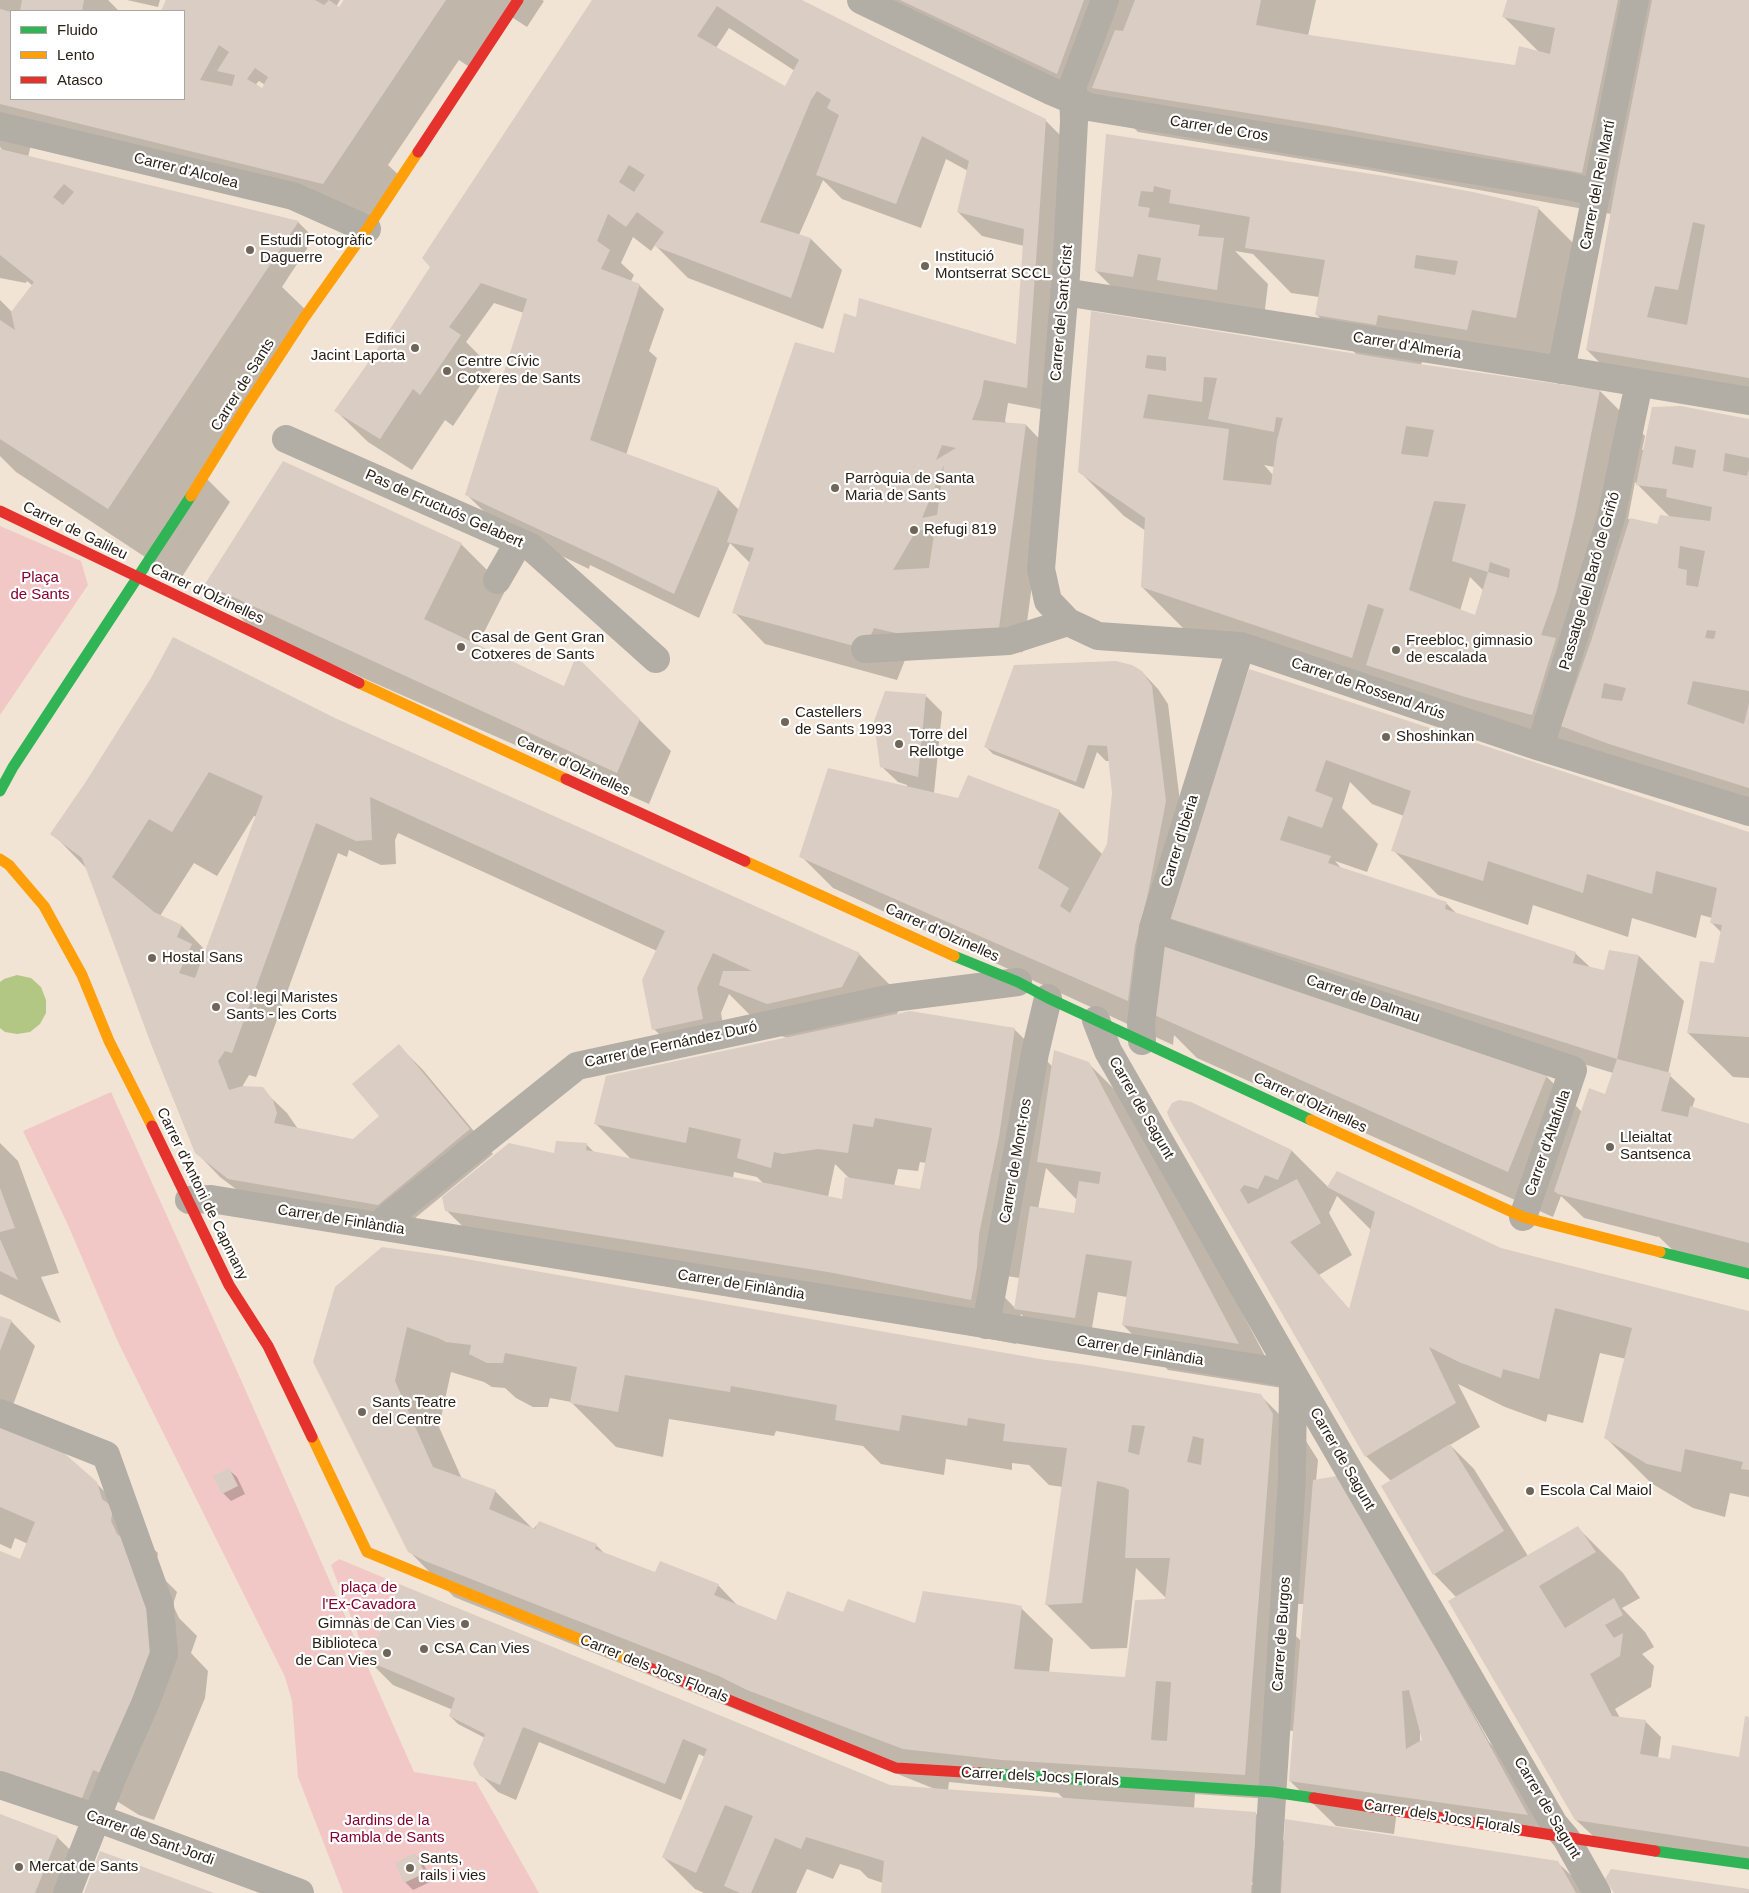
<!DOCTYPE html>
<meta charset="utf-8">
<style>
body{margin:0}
#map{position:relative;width:1749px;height:1893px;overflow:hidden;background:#f2e4d5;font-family:Arial,sans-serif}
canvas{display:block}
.legend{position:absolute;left:10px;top:10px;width:175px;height:90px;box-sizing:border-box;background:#fff;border:1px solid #aaa6a2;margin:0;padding:6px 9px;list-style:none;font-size:15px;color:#2a2016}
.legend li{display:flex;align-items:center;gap:10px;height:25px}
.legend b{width:25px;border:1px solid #aaa6a2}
</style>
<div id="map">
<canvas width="1749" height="1893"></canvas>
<ul class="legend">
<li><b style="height:6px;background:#30b455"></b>Fluido</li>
<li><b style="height:6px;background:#ff9f0a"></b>Lento</li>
<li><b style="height:6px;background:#e5322d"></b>Atasco</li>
</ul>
</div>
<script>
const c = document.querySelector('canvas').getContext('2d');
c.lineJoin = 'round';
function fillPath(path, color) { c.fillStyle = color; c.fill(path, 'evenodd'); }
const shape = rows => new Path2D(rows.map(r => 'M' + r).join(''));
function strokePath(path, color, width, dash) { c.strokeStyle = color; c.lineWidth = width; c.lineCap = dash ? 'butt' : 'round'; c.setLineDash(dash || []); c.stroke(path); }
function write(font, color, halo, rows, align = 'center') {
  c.font = font + ' Arial,sans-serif'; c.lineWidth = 4.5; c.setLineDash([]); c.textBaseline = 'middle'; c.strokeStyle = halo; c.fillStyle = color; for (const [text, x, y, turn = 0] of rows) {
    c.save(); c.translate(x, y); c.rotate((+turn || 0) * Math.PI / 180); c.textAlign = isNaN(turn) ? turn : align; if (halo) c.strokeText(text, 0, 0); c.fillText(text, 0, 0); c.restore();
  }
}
const green = shape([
 [0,526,81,561,88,585,0,715],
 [111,1092,241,1380,414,1772,476,1782,539,1893,343,1893,298,1777,292,1701,285,1677,118,1342,68,1225,23,1131],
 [339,1559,399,1584,368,1661,331,1565]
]);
const water = shape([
 [17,975,31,978,41,987,46,1000,46,1013,40,1024,30,1032,17,1034,5,1032,0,1028,0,982,4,979]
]);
const shadow = shape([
 [0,0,108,0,119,11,11,11,11,99,184,99,184,11,163,11,166,0,340,0,336,7,339,9,344,1,343,0,542,0,544,1,527,27,510,16,474,70,459,60,388,165,402,178,368,228,33,137,28,157,298,222,314,238,282,287,311,315,204,476,230,502,180,580,16,472,0,456,0,300,13,313,33,286,27,281,26,283,0,278,0,151,4,152,0,147],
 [259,81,265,85,262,89,256,84],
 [127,0,160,0,158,7],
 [593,0,798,0,1045,120,1070,145,1051,411,1008,403,1005,421,1007,424,1026,425,1050,450,1023,652,905,660,897,680,765,644,734,612,750,563,730,543,699,618,590,565,589,569,499,526,467,495,524,313,494,303,466,342,492,368,453,426,445,420,412,470,368,442,336,411,410,301],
 [729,28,795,71,786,87,716,48],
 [946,159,968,171,958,212,982,236,1024,246,1017,345,857,318,838,355,739,510,718,489,626,455,657,358,649,351,664,309,639,285,631,281,634,275,621,263,633,237,651,251,655,245,688,278,823,329,842,270,811,239,799,235,823,180,842,199,921,228],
 [856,0,1316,0,1308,36,1516,66,1539,52,1504,17,1508,0,1749,0,1749,414,1632,395,1587,350,1611,214,1374,171,1138,132,1108,102],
 [1107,135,1538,208,1583,253,1561,362,1423,359,1421,365,1600,391,1645,436,1642,450,1644,450,1749,419,1749,817,1607,771,1581,745,1577,760,1187,632,1142,587,1146,531,1124,516,1079,471,1092,313,1357,355,1316,314,1319,297,1291,293,1253,254,1235,251,1268,284,1262,334,1141,316,1096,271],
 [1264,465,1274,467,1273,475],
 [1635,482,1670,517,1658,525,1628,519],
 [1470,577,1483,590,1475,616,1460,611],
 [284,463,461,544,506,589,477,646,564,687,577,658,671,751,649,804,252,629,207,584],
 [1250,670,1749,834,1749,1078,1733,1077,1688,1033,1715,964,1722,933,1711,922,1712,918,1701,915,1696,938,1632,918,1628,937,1533,905,1528,925,1438,895,1393,850,1404,816,1372,804,1350,782,1342,808,1378,844,1367,872,1335,861,1342,869,1446,903,1457,914,1575,953,1591,968,1603,971,1639,956,1684,1001,1668,1074,1695,1099,1692,1108,1749,1124,1749,1276,1681,1258,1658,1236,1658,1237,1584,1218,1561,1196,1553,1217,1197,1058,1174,1035,1173,1045,833,888,801,856,907,787,907,785,898,782,881,766,926,696,942,712,934,793,959,799,1059,811,1103,855,1108,845,1113,793,1110,761,1106,761,1097,752,1084,789,993,754,985,746,1142,672,1158,689,1168,704,1182,818,1164,911],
 [1466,1028,1613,1073,1606,1095,1582,1112,1546,1076],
 [335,719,859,954,904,999,896,1016,1014,1029,1053,1067,1088,1063,1134,1109,1282,1388,1168,1370,1123,1325,1127,1297,1098,1292,1091,1334,1031,1325,1021,1314,1016,1344,874,1317,492,1255,446,1210,555,1154,586,1144,596,1154,632,1160,595,1123,787,1038,765,1030,729,994,721,1013,726,1043,678,1053,654,1029,657,951,398,833,395,840,396,864,381,865,349,850,347,857,338,853,256,1077,249,1075,242,1087,262,1089,287,1113,298,1129,353,1140,381,1116,399,1046,423,1070,493,1154,403,1228,253,1202,220,1177,196,1152,88,870,52,833],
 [254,816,257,817,206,951,182,926,160,916,194,863,217,876],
 [920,1162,926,1163,921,1191,894,1186,898,1169,918,1171],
 [835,1164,850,1179,843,1200,828,1197],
 [1046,1168,1077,1200,1075,1215,1038,1209],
 [734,1172,757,1177,764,1184,733,1178],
 [993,1274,1020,1278,1015,1308,992,1284],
 [1190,1103,1292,1151,1328,1187,1500,1249,1749,1313,1749,1497,1730,1493,1725,1517,1693,1508,1651,1483,1606,1438,1626,1359,1600,1353,1583,1423,1548,1414,1546,1422,1505,1407,1458,1384,1480,1427,1450,1445,1474,1469,1528,1556,1578,1528,1623,1573,1640,1598,1622,1608,1645,1632,1654,1647,1642,1654,1654,1666,1651,1687,1615,1709,1620,1718,1645,1721,1661,1737,1658,1758,1671,1760,1740,1759,1749,1718,1749,1866,1593,1836,1576,1820,1457,1598,1434,1574,1391,1481,1366,1456],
 [1337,1196,1371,1230,1350,1310,1319,1275,1352,1255,1329,1213],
 [0,1143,18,1161,59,1273,41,1277,61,1323,0,1294],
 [336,1288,1046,1361,1260,1395,1306,1441,1318,1460,1316,1481,1336,1477,1468,1698,1465,1698,1489,1742,1505,1758,1551,1839,1397,1810,1394,1834,1336,1826,1290,1781,1294,1731,1275,1730,1269,1799,1195,1794,1194,1808,1255,1813,1285,1842,1557,1862,1574,1878,1582,1893,883,1893,883,1883,868,1878,860,1870,840,1864,833,1879,807,1869,796,1893,704,1893,695,1889,663,1857,705,1757,699,1754,681,1800,539,1742,516,1800,498,1792,481,1775,485,1738,458,1724,450,1716,453,1710,393,1685,369,1661,890,1786,935,1789,454,1597,409,1551],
 [451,1372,484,1382,492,1387,505,1388,516,1398,533,1407,548,1407,550,1398,571,1402,616,1447,663,1457,669,1419,774,1436,776,1431,863,1446,881,1464,944,1475,946,1459,1012,1470,1012,1463,1029,1465,1049,1485,1063,1487,1046,1604,1091,1649,1127,1648,1136,1568,1168,1600,1126,1678,1049,1673,1053,1639,1021,1608,916,1625,842,1613,775,1621,739,1607,718,1585,655,1573,605,1554,597,1546,539,1523,533,1529,495,1491,462,1479,439,1427],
 [1284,1604,1305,1604,1302,1642,1282,1622],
 [1420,1733,1421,1733,1425,1741,1420,1742],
 [949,1782,1058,1793,1064,1799,948,1790],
 [1216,1879,1258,1883,1257,1885,1216,1882],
 [0,1317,11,1321,35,1346,13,1405,0,1399],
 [0,1428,96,1483,141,1528,145,1541,158,1553,156,1567,159,1574,177,1592,173,1605,179,1618,197,1636,191,1653,208,1671,205,1698,154,1820,139,1815,115,1800,104,1829,0,1784,0,1552,26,1562,28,1544,15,1538,11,1549,0,1544],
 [229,1470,237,1477,245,1494,231,1501,223,1493],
 [0,1816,57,1837,89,1868,72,1893,0,1893],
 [415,1855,423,1863,432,1881,413,1890,405,1882]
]);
const building = shape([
 [22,0,84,0,82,11,20,11],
 [166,0,315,0,324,5,329,0,339,7,344,0,446,0,323,184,0,104,0,9,11,12,11,99,184,99,184,11,161,11],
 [219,45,229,52,217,71,235,75,232,86,200,80],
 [255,68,268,77,262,88,247,79],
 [592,0,802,0,893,46,1046,119,1027,388,984,380,981,396,972,420,1026,424,999,628,900,634,874,628,865,649,732,613,754,548,727,542,795,342,834,353,844,313,856,317,859,298,1016,344,1024,229,957,212,969,161,922,136,896,204,816,175,839,115,827,108,831,100,817,91,811,100,760,222,811,238,791,298,654,246,664,232,637,212,626,227,608,214,597,241,610,250,601,269,640,284,590,440,719,488,674,594,609,562,465,495,527,299,481,283,449,327,461,335,420,395,413,389,380,439,334,411,370,360,430,267,422,258],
 [717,6,799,60,785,86,697,36],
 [629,165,645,175,634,192,619,182],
 [942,445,956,448,936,460],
 [944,465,937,515,922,518],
 [935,528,929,568,893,570,916,531],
 [900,0,1084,0,1057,74],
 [1135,0,1261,0,1256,25,1309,35,1515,65,1519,46,1550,54,1555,28,1502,17,1507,0,1618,0,1582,173,1328,126,1092,88,1115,30,1123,31],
 [1652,0,1749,0,1749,378,1586,350,1616,183],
 [1693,222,1705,225,1687,325,1647,317,1655,286,1678,290],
 [1106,134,1385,176,1473,192,1539,207,1516,318,1472,310,1467,330,1378,315,1376,325,1315,315,1325,260,1245,248,1250,217,1169,203,1171,190,1154,186,1153,192,1141,191,1138,206,1150,208,1148,217,1200,225,1198,236,1224,238,1217,290,1157,280,1161,258,1138,254,1133,277,1095,271],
 [1416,255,1458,261,1455,275,1414,268],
 [0,149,299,221,108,509,0,439,0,320,15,330,11,312,34,282,0,255],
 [64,184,74,192,63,205,53,197],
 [1091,311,1419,364,1600,390,1575,515,1556,593,1541,635,1556,638,1532,715,1465,697,1366,665,1384,609,1368,604,1352,658,1141,587,1145,518,1078,472],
 [1147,355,1166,357,1166,371,1145,368],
 [1204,377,1217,378,1208,419,1274,432,1276,417,1283,418,1277,440,1271,485,1223,480,1229,429,1143,418,1148,394,1202,402],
 [1406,426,1434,430,1428,457,1401,454],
 [1434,501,1466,504,1452,561,1488,572,1475,615,1409,590],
 [1490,562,1510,569,1509,578,1488,572],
 [1681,406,1749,419,1749,458,1725,453,1723,471,1747,476,1749,469,1749,691,1693,681,1687,704,1744,724,1749,703,1749,788,1609,744,1561,726,1591,641,1630,518,1657,524,1660,515,1710,521,1712,507,1666,497,1667,489,1636,485,1652,407],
 [1675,446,1696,450,1693,468,1672,464],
 [1680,546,1705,551,1698,587,1686,585,1687,570,1678,568],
 [1707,630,1716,631,1714,639,1705,638],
 [1604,683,1626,688,1622,701,1601,698],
 [283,461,462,543,424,619,564,686,576,656,640,719,617,773,205,584],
 [173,637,335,718,860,953,842,987,767,1004,719,985,723,971,752,971,713,953,697,988,703,1019,652,1030,642,980,665,931,370,797,372,840,356,841,316,823,232,1053,225,1051,218,1061,229,1090,243,1086,263,1087,273,1100,277,1113,274,1123,353,1139,379,1116,352,1084,399,1044,470,1129,378,1205,228,1179,195,1153,151,1044,82,858,50,834,85,783,151,678],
 [209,772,263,796,195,978,179,973,192,944,177,937,182,925,154,912,112,877,149,819,172,832],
 [1116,661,1132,665,1142,671,1152,686,1166,801,1148,893,1135,945,1128,1001,799,857,828,768,958,798,968,775,1060,810,1038,868,1069,888,1060,906,1070,913,1107,844,1112,793,1107,746,1088,745,1076,782,984,747,1014,665],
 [1249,669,1749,832,1749,1037,1687,1033,1700,961,1714,963,1722,925,1710,923,1717,888,1656,871,1652,894,1587,874,1583,893,1488,861,1483,881,1391,851,1411,791,1326,760,1315,791,1333,798,1322,828,1288,816,1280,840,1331,856,1328,863,1447,902,1445,909,1576,952,1573,963,1604,970,1609,950,1639,955,1617,1059,1165,917],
 [885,691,926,694,918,777,880,767,874,721],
 [1164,946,1547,1075,1508,1172,1150,1013],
 [910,1011,1015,1028,999,1137,979,1234,977,1267,971,1300,828,1272,445,1211,442,1197,509,1143,554,1153,556,1141,587,1143,586,1150,776,1185,842,1199,845,1177,920,1189,932,1128,875,1118,873,1127,853,1124,848,1153,818,1149,783,1154,774,1152,771,1168,737,1158,741,1139,689,1127,686,1143,594,1124,606,1076],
 [1054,1050,1089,1062,1239,1344,1122,1325,1132,1261,1086,1254,1075,1318,1014,1309,1030,1206,1074,1213,1079,1181,1099,1184,1101,1172,1037,1162],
 [1617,1059,1671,1073,1661,1111,1688,1117,1690,1106,1749,1124,1749,1243,1558,1194,1554,1191,1589,1088,1605,1094],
 [1179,1100,1191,1102,1292,1150,1278,1180,1265,1175,1258,1189,1244,1185,1240,1190,1248,1204,1297,1179,1321,1223,1290,1242,1349,1309,1375,1212,1327,1187,1337,1171,1501,1248,1749,1311,1749,1470,1741,1469,1743,1462,1685,1449,1681,1472,1647,1464,1604,1438,1632,1328,1555,1308,1539,1379,1503,1369,1501,1378,1459,1362,1429,1347,1456,1403,1365,1457,1170,1120,1167,1112,1172,1103],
 [0,1188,15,1228,0,1232],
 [0,1239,18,1280,0,1271],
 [382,1247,455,1257,1046,1360,1080,1364,1261,1394,1273,1414,1245,1775,1002,1760,903,1749,747,1690,719,1676,425,1561,408,1552,313,1362,335,1287],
 [407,1327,438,1338,446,1342,471,1345,469,1354,487,1363,503,1363,505,1353,577,1367,570,1403,618,1412,625,1375,730,1392,731,1386,837,1405,835,1420,899,1431,902,1415,967,1426,968,1418,1005,1424,1003,1441,1067,1448,1045,1605,1082,1603,1097,1481,1124,1487,1129,1490,1125,1558,1170,1558,1165,1599,1135,1600,1125,1677,1014,1669,1022,1606,1013,1604,923,1591,915,1623,848,1599,843,1612,787,1591,776,1620,714,1595,719,1584,660,1561,655,1572,595,1549,597,1544,539,1521,535,1529,489,1509,496,1490,433,1467,395,1381],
 [1132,1425,1145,1426,1139,1455,1128,1452],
 [1193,1436,1204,1439,1201,1465,1187,1462],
 [1156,1681,1171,1682,1167,1741,1151,1740],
 [0,1316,12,1320,0,1351],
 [0,1425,64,1453,97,1482,102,1499,113,1507,111,1521,117,1534,133,1546,163,1625,109,1776,93,1770,79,1806,0,1771,0,1551,20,1559,35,1522,0,1507],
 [1450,1444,1504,1531,1433,1575,1381,1486],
 [229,1468,238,1486,222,1494,213,1476],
 [1337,1476,1442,1659,1528,1815,1289,1781,1313,1480],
 [1409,1690,1422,1740,1406,1749,1402,1691],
 [1578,1526,1596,1552,1539,1586,1565,1628,1614,1598,1623,1615,1605,1625,1614,1638,1623,1633,1620,1656,1590,1674,1612,1716,1646,1720,1640,1754,1670,1759,1672,1745,1739,1757,1745,1716,1749,1717,1749,1847,1575,1820,1448,1601],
 [399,1584,890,1785,1256,1812,1255,1845,1251,1893,881,1893,884,1861,806,1837,801,1849,775,1838,751,1893,740,1893,724,1886,753,1816,725,1805,696,1873,662,1857,707,1749,683,1739,665,1784,523,1727,500,1785,480,1776,473,1764,485,1734,449,1716,455,1698,368,1661],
 [0,1814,58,1836,35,1893,0,1893],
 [1285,1819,1558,1861,1576,1893,1281,1893],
 [100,1851,214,1893,84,1893],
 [415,1853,425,1873,404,1883,395,1863],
 [1611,1869,1749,1889,1749,1893,1614,1893,1605,1879]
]);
const street = shape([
 [861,0,1051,91,1089,107,1568,186,1597,193],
 [1105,0,1073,85,1074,121,1066,275,1041,569,1048,601,1068,622,1098,636,1241,646,1540,747,1749,812],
 [0,126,293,196,367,229],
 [1064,292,1575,372,1749,401],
 [1561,370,1635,0],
 [286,439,531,547,656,659],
 [497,580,519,542],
 [865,649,1009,641,1068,622],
 [1540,747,1611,518,1639,383],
 [1153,928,1573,1070,1523,1217],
 [1096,1020,1108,1051,1293,1374,1554,1824,1566,1838,1597,1893],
 [1142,1041,1141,1023,1153,928,1241,646],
 [189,1200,211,1199,1293,1374],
 [377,1226,577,1066,892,998,1018,982],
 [986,1325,1035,1053,1048,998],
 [0,1413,106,1455,160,1606,164,1654,145,1704,113,1776,67,1893],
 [0,1785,97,1818,300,1893],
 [1266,1893,1292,1478,1293,1376]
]);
const fast = shape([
 [0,791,13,767,191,496],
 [954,956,1018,982,1048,998,1311,1120],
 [1660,1252,1749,1274],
 [980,1773,1273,1792,1314,1798],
 [1655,1851,1749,1864]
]);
const slow = shape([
 [191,496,246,407,304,318,367,229,418,152],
 [359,683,566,779],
 [0,859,9,865,44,906,82,975,109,1041,152,1126],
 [745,861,954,956],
 [1311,1120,1523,1217,1660,1252],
 [312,1437,367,1552,628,1659]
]);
const jam = shape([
 [418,152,518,0],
 [0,511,359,683],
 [566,779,745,861],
 [152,1126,229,1285,268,1346,312,1437],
 [628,1659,896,1768,980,1773],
 [1314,1798,1655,1851]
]);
const markers = [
 [250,250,5,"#706559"],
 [925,266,5,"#706559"],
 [415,348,5,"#706559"],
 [447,371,5,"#706559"],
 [835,488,5,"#706559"],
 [914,530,5,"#706559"],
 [461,647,5,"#706559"],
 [1396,650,5,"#706559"],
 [785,722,5,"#706559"],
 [1386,737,5,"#706559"],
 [899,744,5,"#706559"],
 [152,958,5,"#706559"],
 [216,1007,5,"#706559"],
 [1610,1147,5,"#706559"],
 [362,1412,5,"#706559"],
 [1530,1491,5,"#706559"],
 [465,1624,5,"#706559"],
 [424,1649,5,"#706559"],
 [387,1653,5,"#706559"],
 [19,1867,5,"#706559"],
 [410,1868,5,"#706559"]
];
const streetNames = [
 ["Carrer de Cros",1219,129,9],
 ["Carrer d'Alcolea",186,171,14],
 ["Carrer del Rei Martí",1598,185,-79],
 ["Carrer del Sant Crist",1062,313,-85],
 ["Carrer d'Almería",1407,346,9],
 ["Carrer de Sants",243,385,-58],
 ["Pas de Fructuós Gelabert",444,509,24],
 ["Carrer de Galileu",75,531,26],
 ["Passatge del Baró de Griñó",1590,581,-74],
 ["Carrer d'Olzinelles",207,594,25],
 ["Carrer de Rossend Arús",1368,689,19],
 ["Carrer d'Olzinelles",573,766,25],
 ["Carrer d'Ibèria",1180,841,-73],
 ["Carrer d'Olzinelles",942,933,24],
 ["Carrer de Dalmau",1363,999,19],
 ["Carrer de Fernández Duró",671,1045,-12],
 ["Carrer d'Olzinelles",1310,1103,25],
 ["Carrer de Sagunt",1141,1108,60],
 ["Carrer d'Altafulla",1548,1143,-71],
 ["Carrer de Mont-ros",1016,1161,-80],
 ["Carrer d'Antoni de Capmany",202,1194,64],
 ["Carrer de Finlàndia",341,1220,9],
 ["Carrer de Finlàndia",741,1285,9],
 ["Carrer de Finlàndia",1140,1351,9],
 ["Carrer de Sagunt",1342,1459,60],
 ["Carrer de Burgos",1282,1634,-86],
 ["Carrer dels Jocs Florals",654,1669,22],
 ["Carrer dels Jocs Florals",1040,1777,3],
 ["Carrer de Sagunt",1547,1808,59],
 ["Carrer dels Jocs Florals",1442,1817,9],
 ["Carrer de Sant Jordi",150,1838,20]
];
const poiNames = [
 ["Estudi Fotogràfic",260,241],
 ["Daguerre",260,258],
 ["Institució",935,257],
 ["Montserrat SCCL",935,274],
 ["Edifici",405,339,"right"],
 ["Jacint Laporta",405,356,"right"],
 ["Centre Cívic",457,362],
 ["Cotxeres de Sants",457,379],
 ["Parròquia de Santa",845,479],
 ["Maria de Sants",845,496],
 ["Refugi 819",924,530],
 ["Casal de Gent Gran",471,638],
 ["Cotxeres de Sants",471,655],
 ["Freebloc, gimnasio",1406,641],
 ["de escalada",1406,658],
 ["Castellers",795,713],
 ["de Sants 1993",795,730],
 ["Torre del",909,735],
 ["Rellotge",909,752],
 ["Shoshinkan",1396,737],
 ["Hostal Sans",162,958],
 ["Col·legi Maristes",226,998],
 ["Sants - les Corts",226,1015],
 ["Lleialtat",1620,1138],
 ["Santsenca",1620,1155],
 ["Sants Teatre",372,1403],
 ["del Centre",372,1420],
 ["Escola Cal Maiol",1540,1491],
 ["Gimnàs de Can Vies",455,1624,"right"],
 ["Biblioteca",377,1644,"right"],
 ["de Can Vies",377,1661,"right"],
 ["CSA Can Vies",434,1649],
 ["Sants,",420,1859],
 ["rails i vies",420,1876],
 ["Mercat de Sants",29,1867]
];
const parkNames = [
 ["Plaça",40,578],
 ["de Sants",40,595],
 ["plaça de",369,1588],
 ["l'Ex-Cavadora",369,1605],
 ["Jardins de la",387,1821],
 ["Rambla de Sants",387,1838]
];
fillPath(green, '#f2c8c6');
fillPath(water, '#b2c783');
fillPath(shadow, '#0003');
fillPath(building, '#dacdc3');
strokePath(street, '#b2ada5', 28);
strokePath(fast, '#30b455', 11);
strokePath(slow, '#ff9f0a', 11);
strokePath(jam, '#e5322d', 11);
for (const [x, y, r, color] of markers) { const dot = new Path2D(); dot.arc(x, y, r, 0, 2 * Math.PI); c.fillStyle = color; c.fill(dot); strokePath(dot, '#fff', 2); }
write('15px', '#2a2016', '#fff', streetNames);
write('15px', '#2a2016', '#fff', poiNames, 'left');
write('15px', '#84022f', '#fff', parkNames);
</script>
